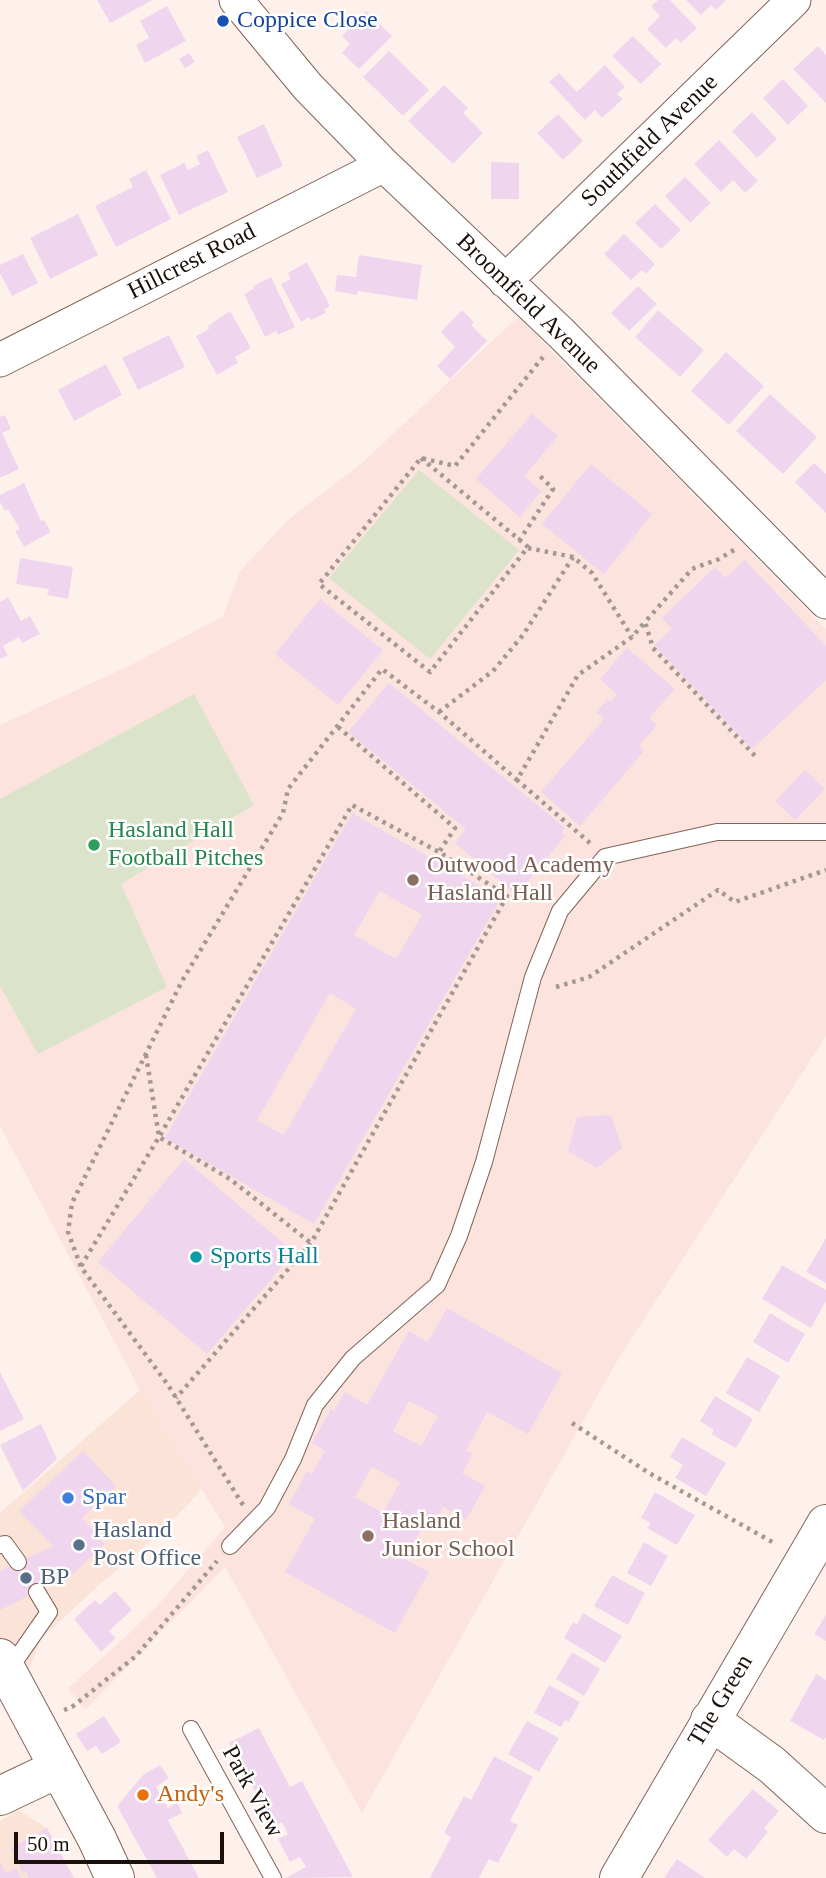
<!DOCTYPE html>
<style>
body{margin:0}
#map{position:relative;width:826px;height:1878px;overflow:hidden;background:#fef1eb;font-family:Georgia,serif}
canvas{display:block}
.scale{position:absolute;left:14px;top:1832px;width:210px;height:32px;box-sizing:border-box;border:4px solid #1b100b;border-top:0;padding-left:9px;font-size:21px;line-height:24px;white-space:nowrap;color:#1b100b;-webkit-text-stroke:5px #fff;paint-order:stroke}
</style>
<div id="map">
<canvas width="826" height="1878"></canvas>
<div class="scale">50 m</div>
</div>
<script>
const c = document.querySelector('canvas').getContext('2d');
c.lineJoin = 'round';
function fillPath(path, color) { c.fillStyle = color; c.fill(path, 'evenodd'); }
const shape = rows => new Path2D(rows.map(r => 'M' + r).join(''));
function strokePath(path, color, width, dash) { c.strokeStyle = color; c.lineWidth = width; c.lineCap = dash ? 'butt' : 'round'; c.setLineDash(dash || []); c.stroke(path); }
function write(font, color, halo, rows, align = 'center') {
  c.font = font + ' Georgia,serif'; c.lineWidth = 5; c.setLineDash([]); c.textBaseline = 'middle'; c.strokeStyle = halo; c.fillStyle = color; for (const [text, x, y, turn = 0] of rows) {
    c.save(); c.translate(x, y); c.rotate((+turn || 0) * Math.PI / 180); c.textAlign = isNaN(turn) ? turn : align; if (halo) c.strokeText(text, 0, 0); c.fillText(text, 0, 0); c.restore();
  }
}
const built = shape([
 [140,1390,201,1488,197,1495,161,1532,97,1587,41,1639,28,1673,0,1658,0,1513],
 [18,1810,47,1828,74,1878,0,1878,0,1821]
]);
const education = shape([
 [518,317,826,629,826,1036,616,1363,362,1813,225,1567,85,1710,68,1688,123,1639,157,1606,225,1527,140,1390,0,1126,0,725,131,665,223,616,240,571,287,521,364,461]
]);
const green = shape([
 [419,470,519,550,430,659,329,578],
 [194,694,254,805,121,884,167,987,38,1054,0,986,0,799]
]);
const building = shape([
 [97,0,153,0,110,23],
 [658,0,670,0,697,28,681,43,676,38,666,48,647,29,660,16,651,6],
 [686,0,726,0,716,10,711,5,701,15],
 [167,6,186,41,145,63,136,45,149,38,140,21],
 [366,11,392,36,359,69,342,53,350,44,342,36],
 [633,36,661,64,641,84,612,56],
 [818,46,826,55,826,103,793,69],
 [389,51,429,90,403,116,363,77],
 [189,53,195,62,185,68,179,59],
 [605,65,625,87,617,94,623,99,602,118,595,110,585,120,549,82,559,73,577,92],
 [783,79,808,106,788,125,763,98],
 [444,85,468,108,463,113,483,133,453,164,408,121],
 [752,112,777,139,757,158,732,131],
 [558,114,583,141,563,160,537,133],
 [264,124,283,166,257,178,237,137],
 [719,140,758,181,745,193,733,180,721,192,694,164],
 [208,150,228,192,179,215,160,175,184,163,188,170,200,164,196,156],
 [491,162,519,163,519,199,491,199],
 [146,170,171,219,116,247,95,206,133,187,129,179],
 [685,177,711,203,690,223,665,196],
 [655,204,681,230,661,249,635,223],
 [78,214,98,255,50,279,30,238],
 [624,234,655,264,646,274,642,270,631,280,604,254],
 [23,254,38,283,12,296,0,273,0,265],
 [359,255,422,265,417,300,358,291,357,295,335,291,337,275,356,277],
 [307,262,330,306,324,309,326,313,311,320,309,317,301,322,281,284,291,279,288,273],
 [271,277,295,327,278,335,276,331,265,337,244,294,255,288,253,286],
 [638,286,657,304,629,331,611,313],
 [462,310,474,322,471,325,487,341,450,379,437,366,455,347,441,332],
 [658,310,704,350,680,377,635,337],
 [230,311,251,348,235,357,238,363,217,375,196,336,209,329,208,326],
 [169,335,185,367,138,390,122,358],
 [726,352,764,386,729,425,691,391],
 [106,364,122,395,74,421,58,390],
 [770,394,817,437,783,474,736,431],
 [532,414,558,436,524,476,541,491,520,517,476,479],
 [5,415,11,429,2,433,19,469,0,478,0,417],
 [814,463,826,474,826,513,795,482],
 [591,464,652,514,604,574,542,524],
 [24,483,41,521,44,520,51,532,24,547,15,531,20,529,8,509,5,511,0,502,0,495],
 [20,558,73,567,68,599,47,595,49,589,16,584],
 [745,560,826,646,826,680,752,749,654,645,672,629,662,618,715,567,725,578],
 [8,597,21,621,30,616,40,634,22,643,19,637,3,646,8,655,0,659,0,602],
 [320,599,383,650,338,705,275,654],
 [627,648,675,689,649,718,657,725,639,746,644,751,580,826,541,792,604,719,596,712,608,699,611,702,617,694,600,679],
 [389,683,565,828,561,833,565,836,517,895,455,843,466,829,348,732],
 [805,770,825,789,795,820,775,801],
 [352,813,501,898,314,1224,165,1138],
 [380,891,422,915,396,959,354,935],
 [330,993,356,1009,284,1135,257,1120],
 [611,1115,622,1148,597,1168,568,1151,577,1117],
 [184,1159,294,1252,207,1354,98,1262],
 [826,1238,826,1283,806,1272],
 [782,1265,826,1290,826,1301,811,1328,762,1299],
 [447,1308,562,1373,528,1434,487,1412,466,1451,473,1454,462,1473,485,1486,466,1520,443,1507,435,1522,428,1518,405,1559,429,1572,395,1633,285,1572,315,1519,289,1504,307,1471,312,1474,325,1451,312,1443,331,1409,334,1411,345,1392,367,1405,409,1331,428,1342],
 [409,1401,438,1416,421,1446,393,1431],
 [372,1467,400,1482,383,1513,355,1497],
 [770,1313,805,1334,788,1363,753,1342],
 [747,1357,780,1376,759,1412,726,1393],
 [0,1372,24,1419,0,1431],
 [715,1396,753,1419,736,1448,711,1434,714,1430,700,1421],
 [41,1424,57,1459,23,1491,0,1445],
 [682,1437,726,1463,706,1496,675,1478,683,1465,670,1457],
 [83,1451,116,1486,82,1518,105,1544,76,1571,78,1572,0,1610,0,1571,53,1546,19,1511],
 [655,1492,695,1515,677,1545,647,1528,651,1523,641,1518],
 [644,1542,668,1556,651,1586,627,1573],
 [612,1575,645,1593,628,1625,594,1606],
 [115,1591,132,1610,109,1631,116,1638,101,1652,74,1619,95,1600,100,1605],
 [583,1613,622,1636,605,1663,564,1638,573,1622,577,1625],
 [826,1615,826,1641,814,1634],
 [572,1652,600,1669,584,1696,556,1679],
 [816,1674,826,1680,826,1737,824,1740,790,1721],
 [549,1685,580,1702,569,1722,565,1720,561,1727,534,1713],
 [104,1716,121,1742,102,1754,96,1746,87,1751,76,1734],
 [527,1721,559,1738,539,1772,508,1754],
 [259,1728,290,1787,302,1781,353,1877,286,1878,306,1867,300,1857,290,1862,278,1839,288,1834,282,1822,271,1828,262,1810,273,1805,270,1798,261,1803,229,1743],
 [494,1756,533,1777,510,1821,518,1825,498,1863,489,1859,479,1878,430,1878,451,1837,444,1833,464,1796,471,1800],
 [160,1765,169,1778,156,1787,168,1808,177,1802,182,1813,168,1820,199,1878,157,1878,117,1806,144,1774],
 [753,1789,779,1811,764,1828,768,1832,746,1859,734,1849,727,1857,708,1840],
 [47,1828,65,1862,74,1878,29,1878,26,1871,23,1874,11,1848],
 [677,1859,705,1878,664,1878],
 [0,1862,6,1873,16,1868,21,1878,0,1878]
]);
const path = shape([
 [421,458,528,547,430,672,319,584,421,458,455,466,543,357],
 [519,541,553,489,537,473],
 [528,548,573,557,592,573,632,637],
 [734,550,719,559,692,569,645,622,653,648,757,758],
 [439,712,493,671,523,635,573,557],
 [338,727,455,828,439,852],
 [590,843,517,780,578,675,632,637,645,622],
 [556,987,589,977,718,890,735,902,826,870],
 [146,1055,159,1137,230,1179,311,1243],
 [81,1266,159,1137,352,805,439,852,507,896,311,1243,176,1398],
 [572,1423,649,1473,776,1544],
 [243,1505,168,1385,81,1267,68,1232,72,1203,182,981,283,813,288,789,382,669,439,712,517,780],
 [64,1710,72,1707,136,1656,217,1561]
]);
const lane = shape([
 [0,1545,5,1544,18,1562],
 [230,1546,267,1508,293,1459,315,1405,353,1358,437,1285,459,1236,484,1162,533,977,560,911,605,857,717,832,826,832],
 [8,1671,49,1612,37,1592],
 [191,1729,273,1878]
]);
const street = shape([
 [236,0,308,87,384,165,562,334,826,602],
 [505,281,794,0],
 [0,360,384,165]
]);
const secondary = shape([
 [0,1658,97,1839,115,1878],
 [710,1720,772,1765,826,1814],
 [0,1796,59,1768],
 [619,1878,826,1524]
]);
const markers = [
 [223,21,7,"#1a4fb4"],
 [94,845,7,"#2e9e5b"],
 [413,880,7,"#8d6e63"],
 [196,1257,7,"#0f9aa8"],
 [68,1498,7,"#3f7fe0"],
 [368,1536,7,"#8d6e63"],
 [79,1545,7,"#5c6f8a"],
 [26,1578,7,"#5c6f8a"],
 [143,1795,7,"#e8710a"]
];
const transitNames = [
 ["Coppice Close",237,21]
];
const streetNames = [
 ["Southfield Avenue",650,141,-44],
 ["Hillcrest Road",192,262,-27],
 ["Broomfield Avenue",528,304,44],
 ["The Green",721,1701,-59],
 ["Park View",252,1792,61]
];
const leisureNames = [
 ["Hasland Hall",108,831],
 ["Football Pitches",108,859]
];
const educationNames = [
 ["Outwood Academy",427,866],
 ["Hasland Hall",427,894],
 ["Hasland",382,1522],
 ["Junior School",382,1550]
];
const cultureNames = [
 ["Sports Hall",210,1257]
];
const shopNames = [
 ["Spar",82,1498]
];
const serviceNames = [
 ["Hasland",93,1531],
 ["Post Office",93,1559],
 ["BP",40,1578]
];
const foodNames = [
 ["Andy's",157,1795]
];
fillPath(built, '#fce3d8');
fillPath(education, '#fde3dd');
fillPath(green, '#dbe4ca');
fillPath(building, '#efd6ee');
strokePath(lane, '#816457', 18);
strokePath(street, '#816457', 35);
strokePath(secondary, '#816457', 40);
strokePath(path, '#a49892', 4.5, [3.5, 5]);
strokePath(lane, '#fff', 16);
strokePath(street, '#fff', 33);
strokePath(secondary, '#fff', 38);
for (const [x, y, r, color] of markers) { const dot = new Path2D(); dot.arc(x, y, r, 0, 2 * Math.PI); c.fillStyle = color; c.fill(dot); strokePath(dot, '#fff', 2.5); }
write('24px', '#164399', '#fff', transitNames, 'left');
write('24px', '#1b100b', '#fff', streetNames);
write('24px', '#27864d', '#fff', leisureNames, 'left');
write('24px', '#785e54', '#fff', educationNames, 'left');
write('24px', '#0d838f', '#fff', cultureNames, 'left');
write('24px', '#366cbe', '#fff', shopNames, 'left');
write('24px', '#4e5e75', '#fff', serviceNames, 'left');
write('24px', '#c56008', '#fff', foodNames, 'left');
</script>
